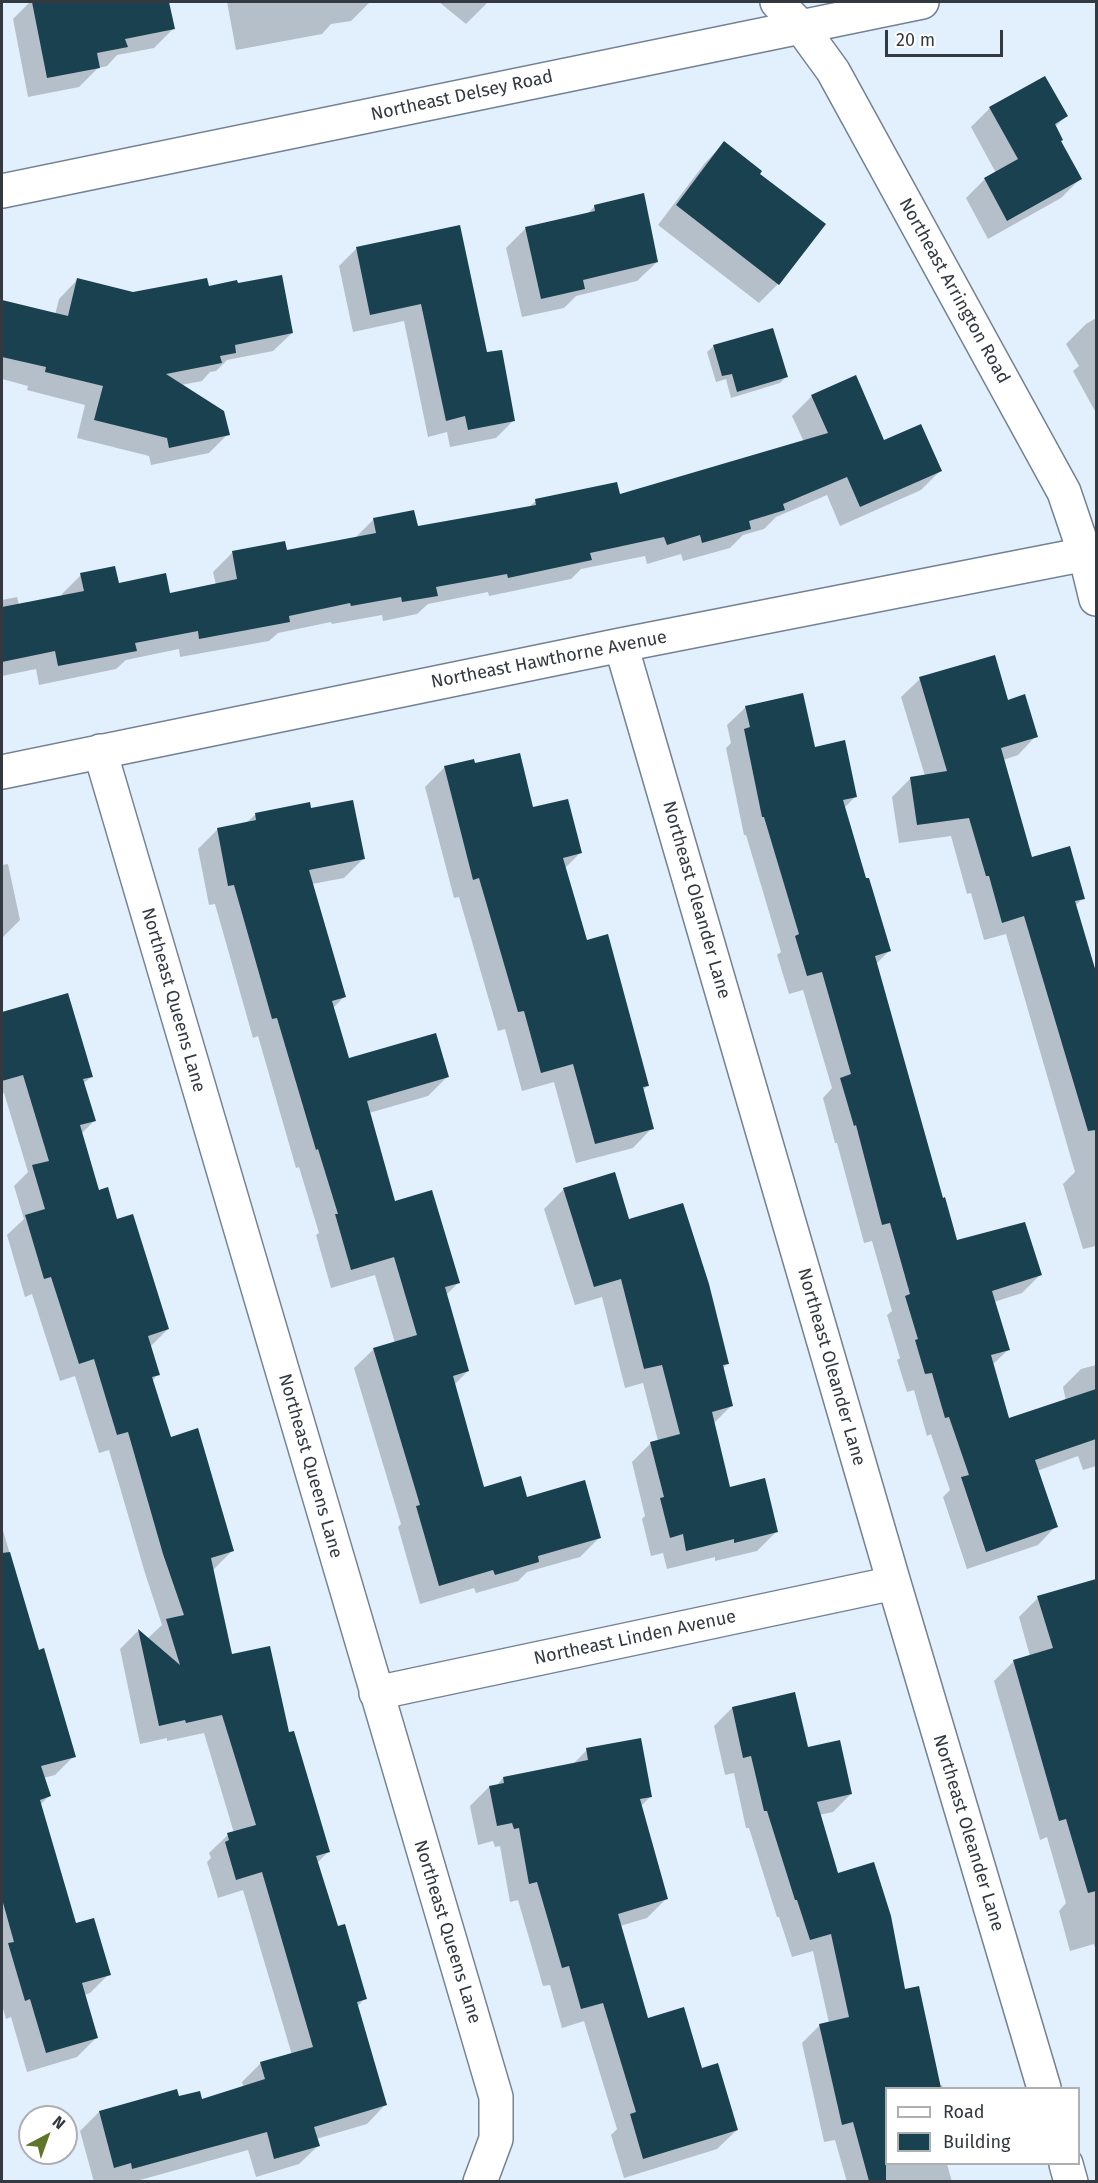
<!DOCTYPE html>
<style>
body{margin:0}
#map{position:relative;width:1098px;height:2183px;overflow:hidden;background:#e2effd;font-family:"Fira Sans",sans-serif}
canvas{display:block}
.frame{position:absolute;inset:0;border:3px solid #333940;pointer-events:none}
.legend{position:absolute;left:885px;top:2087px;width:195px;height:78px;box-sizing:border-box;background:#fff;border:2px solid #adb0b3;margin:0;padding:8px 10px;list-style:none;font-size:18px;color:#333940}
.legend li{display:flex;align-items:center;gap:12px;height:30px}
.legend b{width:30px;border:2px solid #adb0b3}
.north{position:absolute;left:18px;top:2105px;width:60px;height:60px;box-sizing:border-box;background:#fff;border:2px solid #adb0b3;border-radius:50%;rotate:41deg;font-size:16px;font-weight:700;line-height:24px;text-align:center;color:#333940}
.north::after{content:'';display:block;margin:auto;width:21px;height:27px;background:#5f7628;clip-path:polygon(50% 0,100% 100%,50% 72%,0 100%)}
.scale{position:absolute;left:885px;top:30px;width:118px;height:27px;box-sizing:border-box;border:3px solid #333940;border-top:0;padding-left:8px;font-size:18px;line-height:21px;white-space:nowrap;color:#333940;-webkit-text-stroke:4px #fff;paint-order:stroke}
</style>
<div id="map">
<canvas width="1098" height="2183"></canvas>
<div class="frame"></div>
<ul class="legend">
<li><b style="height:8px;background:#fff"></b>Road</li>
<li><b style="height:16px;background:#1a414f"></b>Building</li>
</ul>
<div class="north">N</div>
<div class="scale">20 m</div>
</div>
<script>
const c = document.querySelector('canvas').getContext('2d');
c.lineJoin = 'round';
function fillPath(path, color) { c.fillStyle = color; c.fill(path, 'evenodd'); }
const shape = rows => new Path2D(rows.map(r => 'M' + r).join(''));
function strokePath(path, color, width, dash) { c.strokeStyle = color; c.lineWidth = width; c.lineCap = dash ? 'butt' : 'round'; c.setLineDash(dash || []); c.stroke(path); }
function write(font, color, halo, rows, align = 'center') {
  c.font = font + ' "Fira Sans",sans-serif'; c.lineWidth = 6; c.setLineDash([]); c.textBaseline = 'middle'; c.strokeStyle = halo; c.fillStyle = color; for (const [text, x, y, turn = 0] of rows) {
    c.save(); c.translate(x, y); c.rotate((+turn || 0) * Math.PI / 180); c.textAlign = isNaN(turn) ? turn : align; if (halo) c.strokeText(text, 0, 0); c.fillText(text, 0, 0); c.restore();
  }
}
const shadow = shape([
 [30,2,168,2,173,29,154,48,117,55,107,66,98,68,79,87,28,97,13,19],
 [227,2,370,2,351,21,331,24,322,34,236,50],
 [439,2,488,2,466,24],
 [990,108,1066,116,1055,127,1060,142,1080,179,1061,198,988,239,966,198,985,179,996,173,971,127],
 [724,143,758,174,778,284,759,303,658,225,705,163],
 [595,206,657,262,637,281,576,296,564,308,522,317,506,248,525,229,586,215],
 [356,249,486,353,513,421,496,438,450,447,447,432,428,437,404,321,353,332,339,266],
 [77,280,133,294,207,288,292,333,273,351,227,360,216,371,210,372,202,381,181,385,228,434,209,453,151,465,149,456,77,438,85,405,27,390,28,386,2,379,2,302,55,315,59,299],
 [1096,318,1096,413,1073,371,1079,366,1066,344,1086,324],
 [714,346,786,377,780,383,731,398,726,379,716,382,707,352],
 [855,377,883,442,940,471,921,490,840,526,827,495,776,517,764,529,743,535,730,548,683,561,681,554,647,564,645,556,581,569,571,579,489,596,488,592,428,604,417,614,383,621,382,615,332,624,331,622,278,633,269,641,180,657,179,649,126,660,116,669,39,685,36,669,2,676,2,600,17,597,19,605,62,597,62,594,81,575,117,585,169,594,216,585,213,572,232,553,285,551,355,538,374,519,416,528,528,508,536,501,619,496,804,442,792,416,811,397],
 [920,679,1007,702,1036,736,1018,755,1003,760,1031,859,1083,898,1075,906,1096,977,1096,1246,1083,1249,1063,1184,1075,1172,1006,934,984,940,971,893,967,894,951,836,899,843,892,797,910,779,925,776,901,697],
 [746,707,814,749,855,797,843,809,889,951,876,964,942,1200,956,1242,1040,1275,1022,1293,994,1302,1008,1350,992,1365,1008,1420,1066,1401,1063,1387,1081,1369,1096,1365,1096,1466,1083,1470,1078,1456,1037,1471,1056,1526,1038,1545,967,1569,943,1497,950,1490,931,1434,927,1436,914,1390,907,1392,897,1360,900,1358,887,1315,892,1311,872,1241,864,1243,837,1143,835,1143,823,1098,832,1088,803,990,789,994,777,955,781,952,746,835,744,835,726,748,731,743,727,725],
 [474,765,532,808,580,853,565,868,586,942,648,1085,642,1091,652,1128,633,1148,576,1163,554,1082,522,1091,505,1029,498,1031,459,897,454,898,425,787,445,767],
 [310,810,363,859,344,878,312,884,344,997,333,1008,348,1060,447,1077,428,1096,369,1113,394,1202,458,1283,446,1295,468,1371,454,1385,483,1488,526,1499,600,1537,580,1557,527,1572,518,1581,476,1593,474,1588,420,1604,398,1527,401,1524,354,1368,374,1349,395,1343,375,1275,331,1288,316,1235,319,1233,299,1167,296,1168,258,1036,253,1038,215,904,209,905,198,849,218,829,246,823,256,814],
 [8,864,20,920,2,938,2,865],
 [67,994,92,1076,83,1084,94,1121,81,1134,98,1192,116,1221,168,1329,150,1347,158,1374,152,1381,170,1438,232,1551,213,1570,231,1656,288,1734,329,1851,317,1863,337,1928,365,1998,357,2007,385,2105,367,2124,316,2139,318,2146,299,2164,256,2177,248,2150,133,2182,94,2182,80,2131,99,2112,178,2098,201,2101,244,2088,242,2082,261,2063,292,2055,243,1890,218,1898,207,1862,211,1858,209,1853,228,1835,234,1833,204,1733,167,1741,167,1738,140,1744,120,1649,138,1631,147,1639,162,1625,145,1573,109,1450,99,1453,75,1376,60,1381,32,1294,25,1297,7,1235,24,1219,14,1186,28,1172,4,1093,2,1094,2,1013],
 [614,1174,628,1221,728,1363,722,1369,731,1406,713,1424,729,1488,777,1531,757,1551,715,1561,715,1557,667,1569,663,1553,651,1556,642,1519,645,1516,632,1462,651,1443,658,1441,643,1383,625,1388,602,1297,575,1305,544,1209,563,1190],
 [2,1527,38,1651,74,1756,55,1775,43,1778,49,1796,40,1805,75,1925,109,1974,90,1993,84,1995,96,2038,77,2057,27,2072,11,2017,6,2019,2,2005],
 [1096,1581,1096,1952,1094,1944,1070,1951,1059,1911,1066,1903,1047,1837,1040,1840,994,1681,1014,1661,1030,1656,1019,1617,1038,1598],
 [732,1708,807,1749,851,1794,833,1812,819,1815,837,1874,904,1991,939,2086,942,2085,943,2088,886,2088,886,2164,947,2164,952,2182,847,2182,835,2140,824,2142,802,2043,820,2025,829,2023,813,1951,792,1957,779,1917,777,1917,749,1828,746,1828,734,1773,725,1775,714,1726],
 [587,1750,651,1796,641,1806,666,1899,647,1918,620,1926,647,2020,701,2070,737,2130,717,2149,624,2178,611,2135,617,2129,584,2021,562,2028,550,1985,543,1986,518,1900,510,1902,500,1846,495,1847,493,1841,478,1845,470,1806,489,1787,496,1786,503,1778,572,1765]
]);
const building = shape([
 [32,2,169,2,175,29,125,39,128,47,97,53,100,68,47,78],
 [1045,76,1068,116,1055,124,1063,140,1061,141,1082,179,1007,221,984,178,1018,159,989,107],
 [724,141,762,171,760,174,826,224,779,285,676,205],
 [644,193,658,262,583,280,585,289,541,299,525,227,595,211,594,205],
 [460,225,487,352,502,350,515,421,468,430,465,416,446,421,421,304,370,315,356,247],
 [282,275,293,333,235,345,236,353,220,356,222,363,166,374,224,411,230,435,169,448,167,438,94,420,103,386,45,372,46,367,2,357,2,300,68,316,77,278,133,292,207,278,209,286,237,280,238,283],
 [773,328,788,377,737,392,732,374,722,376,713,345],
 [856,375,884,440,921,424,942,471,860,507,847,477,783,504,785,510,749,521,751,529,702,543,700,535,667,545,664,537,590,553,592,560,508,578,507,574,436,587,438,596,402,602,401,597,351,606,350,603,289,616,290,622,199,639,198,631,135,643,137,651,58,666,55,651,2,662,2,607,84,591,80,573,115,566,119,583,166,573,170,593,237,579,232,551,285,541,287,550,376,533,373,518,414,510,418,526,536,505,535,499,617,482,620,494,828,433,811,395],
 [995,655,1008,700,1025,694,1038,737,1001,748,1032,857,1070,846,1085,899,1075,901,1096,972,1096,1130,1088,1131,1024,916,1002,923,989,876,986,876,969,818,917,825,910,777,947,771,919,677],
 [803,693,815,747,845,740,857,797,843,800,866,878,869,878,891,951,875,956,943,1198,945,1197,957,1240,1025,1222,1042,1275,992,1291,1010,1350,991,1355,1009,1418,1096,1389,1096,1439,1035,1460,1058,1527,986,1552,961,1477,969,1475,949,1417,945,1418,932,1373,925,1374,915,1340,918,1339,905,1296,910,1294,890,1223,882,1225,856,1125,854,1126,840,1078,851,1074,822,972,807,976,795,936,799,934,764,817,762,817,744,729,750,727,745,706],
 [520,753,533,807,568,799,582,853,563,858,587,940,608,934,649,1086,643,1087,654,1129,595,1144,573,1064,541,1073,524,1011,518,1012,479,878,473,880,444,766,474,759,475,763],
 [353,800,365,859,309,870,346,997,332,1001,349,1058,436,1033,449,1077,367,1101,395,1201,432,1190,460,1283,445,1287,469,1371,453,1376,484,1487,521,1476,527,1497,585,1480,601,1538,538,1556,539,1562,495,1575,493,1570,439,1586,416,1506,420,1505,373,1348,417,1335,394,1257,351,1270,335,1214,338,1214,318,1149,316,1150,277,1018,272,1019,234,885,228,886,217,828,256,820,255,813,310,802,311,808],
 [68,993,93,1077,83,1079,96,1121,80,1125,99,1190,108,1187,117,1219,133,1214,169,1329,148,1336,160,1375,152,1377,171,1437,198,1428,234,1551,211,1558,232,1654,270,1646,289,1732,294,1731,330,1852,316,1856,338,1926,345,1924,367,1999,357,2002,387,2105,314,2127,320,2146,274,2159,267,2132,132,2169,131,2163,114,2168,99,2111,177,2089,179,2096,200,2091,202,2099,265,2079,260,2062,313,2047,262,1872,236,1880,225,1842,229,1840,227,1833,256,1825,222,1715,186,1723,185,1720,159,1726,138,1629,180,1665,166,1619,184,1615,163,1554,128,1432,117,1435,94,1359,79,1364,51,1277,44,1279,25,1215,45,1209,32,1165,49,1161,23,1075,2,1081,2,1012],
 [615,1172,629,1219,683,1203,709,1284,729,1364,723,1365,733,1406,712,1412,730,1487,765,1478,778,1532,734,1543,734,1539,686,1551,683,1534,670,1538,660,1498,664,1497,650,1442,680,1434,662,1365,644,1369,621,1279,594,1287,563,1188],
 [10,1552,39,1650,44,1648,76,1757,41,1766,51,1796,40,1800,76,1923,94,1918,111,1975,82,1983,98,2038,46,2053,30,1999,25,2001,8,1943,14,1942,2,1899,2,1553],
 [1096,1579,1096,1891,1088,1893,1066,1819,1059,1821,1013,1660,1053,1648,1037,1596],
 [795,1692,808,1747,840,1740,852,1794,817,1802,838,1873,874,1862,891,1916,905,1989,919,1986,941,2088,886,2088,886,2181,869,2181,853,2122,842,2125,819,2024,849,2017,831,1934,810,1940,797,1900,795,1900,767,1811,764,1811,751,1756,743,1758,732,1707],
 [641,1738,652,1797,640,1799,668,1899,618,1914,648,2018,684,2007,702,2068,718,2063,738,2130,643,2159,630,2114,636,2112,603,2003,581,2009,569,1966,562,1968,537,1882,529,1884,519,1828,514,1829,512,1823,497,1826,489,1786,504,1783,503,1777,588,1760,586,1748]
]);
const street = shape([
 [2,191,922,2],
 [621,645,894,1583,1044,2088],
 [100,751,496,2097,496,2139,480,2182],
 [2,772,621,645,1096,552],
 [376,1693,894,1583],
 [1066,2164,1071,2182]
]);
const secondary = shape([
 [777,2,801,27,833,71,1064,492,1085,554,1096,599]
]);
const streetNames = [
 ["Northeast Delsey Road",462,96,-12],
 ["Northeast Arrington Road",954,291,61],
 ["Northeast Hawthorne Avenue",549,660,-11],
 ["Northeast Oleander Lane",696,900,74],
 ["Northeast Queens Lane",173,1000,74],
 ["Northeast Oleander Lane",831,1367,74],
 ["Northeast Queens Lane",310,1466,74],
 ["Northeast Linden Avenue",635,1638,-12],
 ["Northeast Oleander Lane",968,1833,73],
 ["Northeast Queens Lane",447,1932,73]
];
fillPath(shadow, '#0003');
fillPath(building, '#1a414f');
strokePath(street, '#738292', 36);
strokePath(secondary, '#738292', 36);
strokePath(street, '#fff', 33);
strokePath(secondary, '#fff', 33);
write('18px', '#333940', '#fff', streetNames);
</script>
